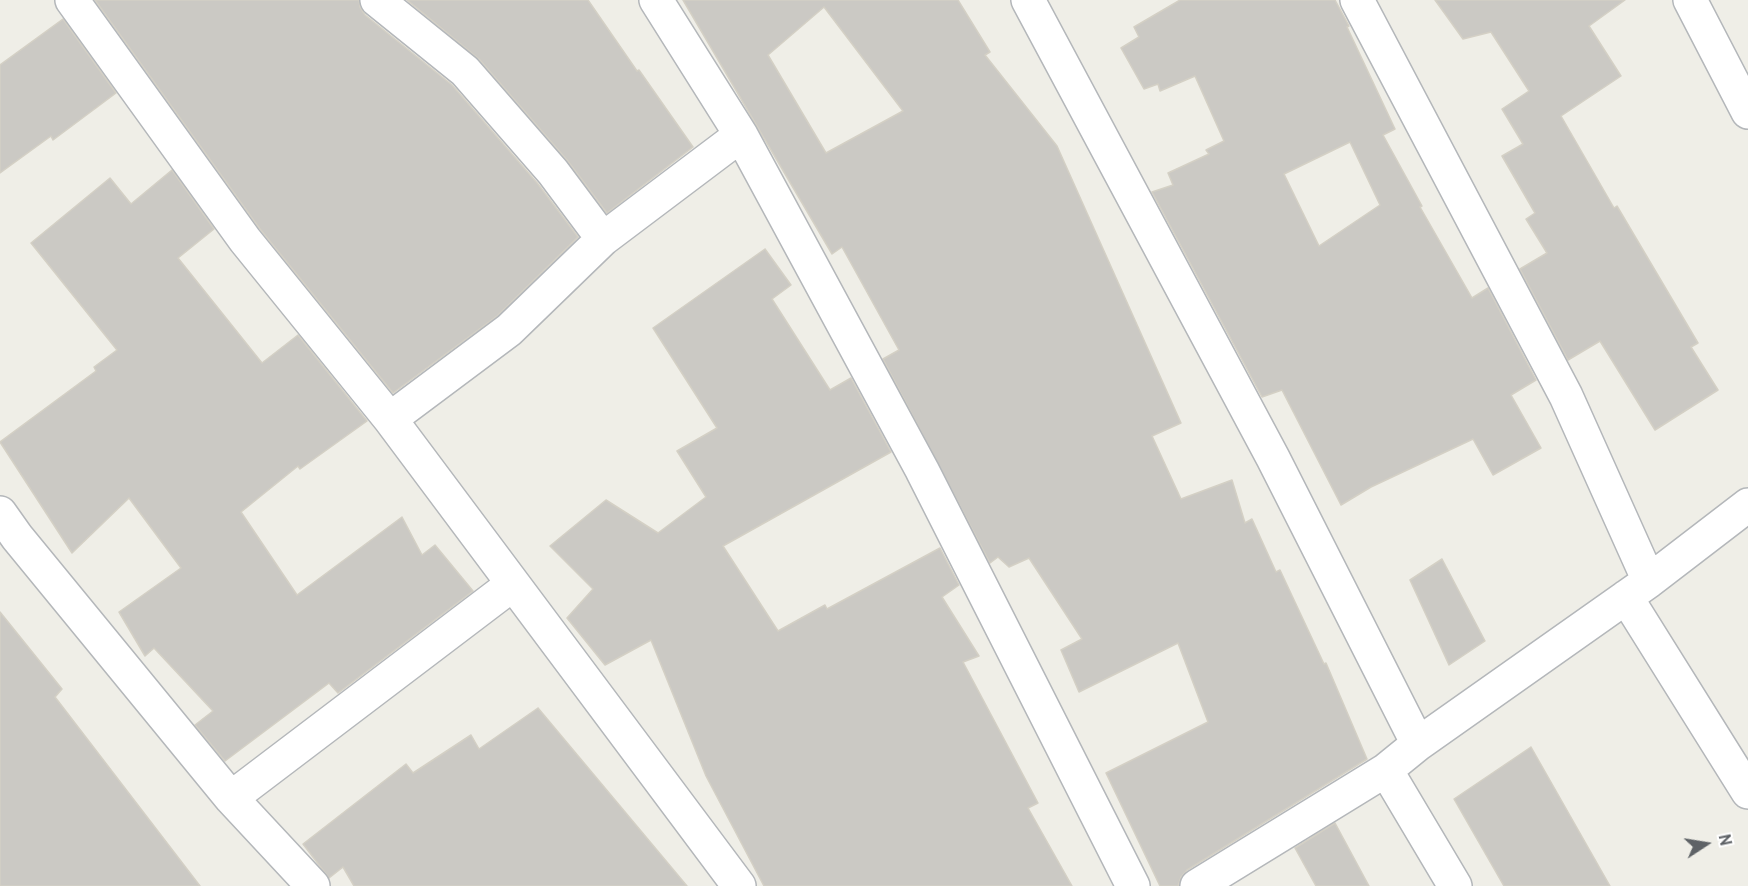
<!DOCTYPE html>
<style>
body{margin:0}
#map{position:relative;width:1748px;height:886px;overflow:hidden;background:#efeee7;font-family:Overpass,sans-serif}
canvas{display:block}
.north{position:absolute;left:1676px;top:814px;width:60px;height:60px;-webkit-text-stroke:4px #fff;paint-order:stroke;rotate:78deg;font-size:16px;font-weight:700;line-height:24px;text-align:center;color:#5e6266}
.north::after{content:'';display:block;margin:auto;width:21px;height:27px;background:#5e6266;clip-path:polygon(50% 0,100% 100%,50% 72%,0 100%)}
</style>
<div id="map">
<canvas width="1748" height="886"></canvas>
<div class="north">N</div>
</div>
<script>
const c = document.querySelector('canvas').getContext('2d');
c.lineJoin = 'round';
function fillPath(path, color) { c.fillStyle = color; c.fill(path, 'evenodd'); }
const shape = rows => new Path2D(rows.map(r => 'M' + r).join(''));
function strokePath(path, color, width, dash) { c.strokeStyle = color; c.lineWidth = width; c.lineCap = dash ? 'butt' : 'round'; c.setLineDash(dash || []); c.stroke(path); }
const building = shape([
 [95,0,359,0,360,7,365,15,452,85,538,184,578,237,497,316,393,393,260,229,95,0],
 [407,0,588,0,637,71,639,70,693,147,607,213,567,160,479,59,407,0],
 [683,0,958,0,990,52,985,55,1057,146,1181,423,1152,436,1181,499,1232,480,1245,523,1252,519,1276,572,1280,570,1324,664,1326,663,1367,759,1187,870,1181,877,1178,886,1160,886,1106,773,1208,722,1178,643,1079,692,1061,650,1082,639,1029,558,1009,567,998,557,990,563,883,359,899,350,842,247,832,254,683,0],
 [824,7,903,111,826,153,768,55,824,7],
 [1180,0,1335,0,1349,26,1347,27,1395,129,1383,135,1422,206,1420,207,1472,298,1488,288,1536,380,1511,395,1541,448,1493,475,1473,439,1371,487,1341,505,1282,390,1262,397,1152,192,1173,185,1168,173,1209,154,1206,150,1224,141,1195,76,1160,91,1158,84,1144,89,1121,48,1139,37,1134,27,1180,0],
 [1350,142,1380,205,1319,246,1284,174,1350,142],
 [1435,0,1625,0,1589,26,1621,76,1561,116,1614,208,1617,206,1698,343,1691,347,1718,390,1655,430,1600,341,1568,360,1520,269,1547,253,1526,219,1535,213,1502,156,1523,144,1502,109,1529,91,1491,32,1463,39,1435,0],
 [63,19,116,93,53,140,51,136,0,173,0,65,63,19],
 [172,170,214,229,178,258,262,363,298,335,367,421,300,469,298,466,241,512,297,595,402,517,422,555,435,545,473,591,338,693,329,683,225,761,195,725,213,711,154,648,145,656,119,612,181,568,129,498,72,553,0,442,96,371,94,367,117,350,31,243,110,178,131,204,172,170],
 [765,249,791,285,772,299,830,390,851,378,891,452,723,546,778,631,825,605,827,609,940,548,959,585,942,597,979,656,963,662,1038,803,1028,808,1072,886,764,886,706,776,651,640,605,665,567,618,593,589,550,546,606,500,658,533,706,497,677,451,717,428,653,328,765,249],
 [1442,559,1485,641,1449,665,1410,580,1442,559],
 [0,612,62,689,55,697,200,886,0,886,0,612],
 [538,708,687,886,354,886,343,867,329,878,303,844,406,764,413,773,471,735,479,749,538,708],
 [1531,747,1610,886,1504,886,1454,799,1531,747],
 [1335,823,1369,886,1316,886,1295,848,1335,823]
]);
const street = shape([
 [72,0,245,240,390,419,739,886],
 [377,0,465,71,553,172,603,239],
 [656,0,741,135,922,470,1133,886],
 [1028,0,1273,458,1418,744],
 [1357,0,1566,396,1649,581],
 [1690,0,1748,112],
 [390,419,509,330,603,239,741,135],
 [0,513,17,537,231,798,313,886],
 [1626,597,1748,792],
 [1386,770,1455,886],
 [231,798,513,584],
 [1197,886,1386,770,1418,744,1649,581,1748,505]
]);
fillPath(building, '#cbc9c4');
strokePath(building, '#d4d0c5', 1.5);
strokePath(street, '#b4b7ba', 36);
strokePath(street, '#fff', 33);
</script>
